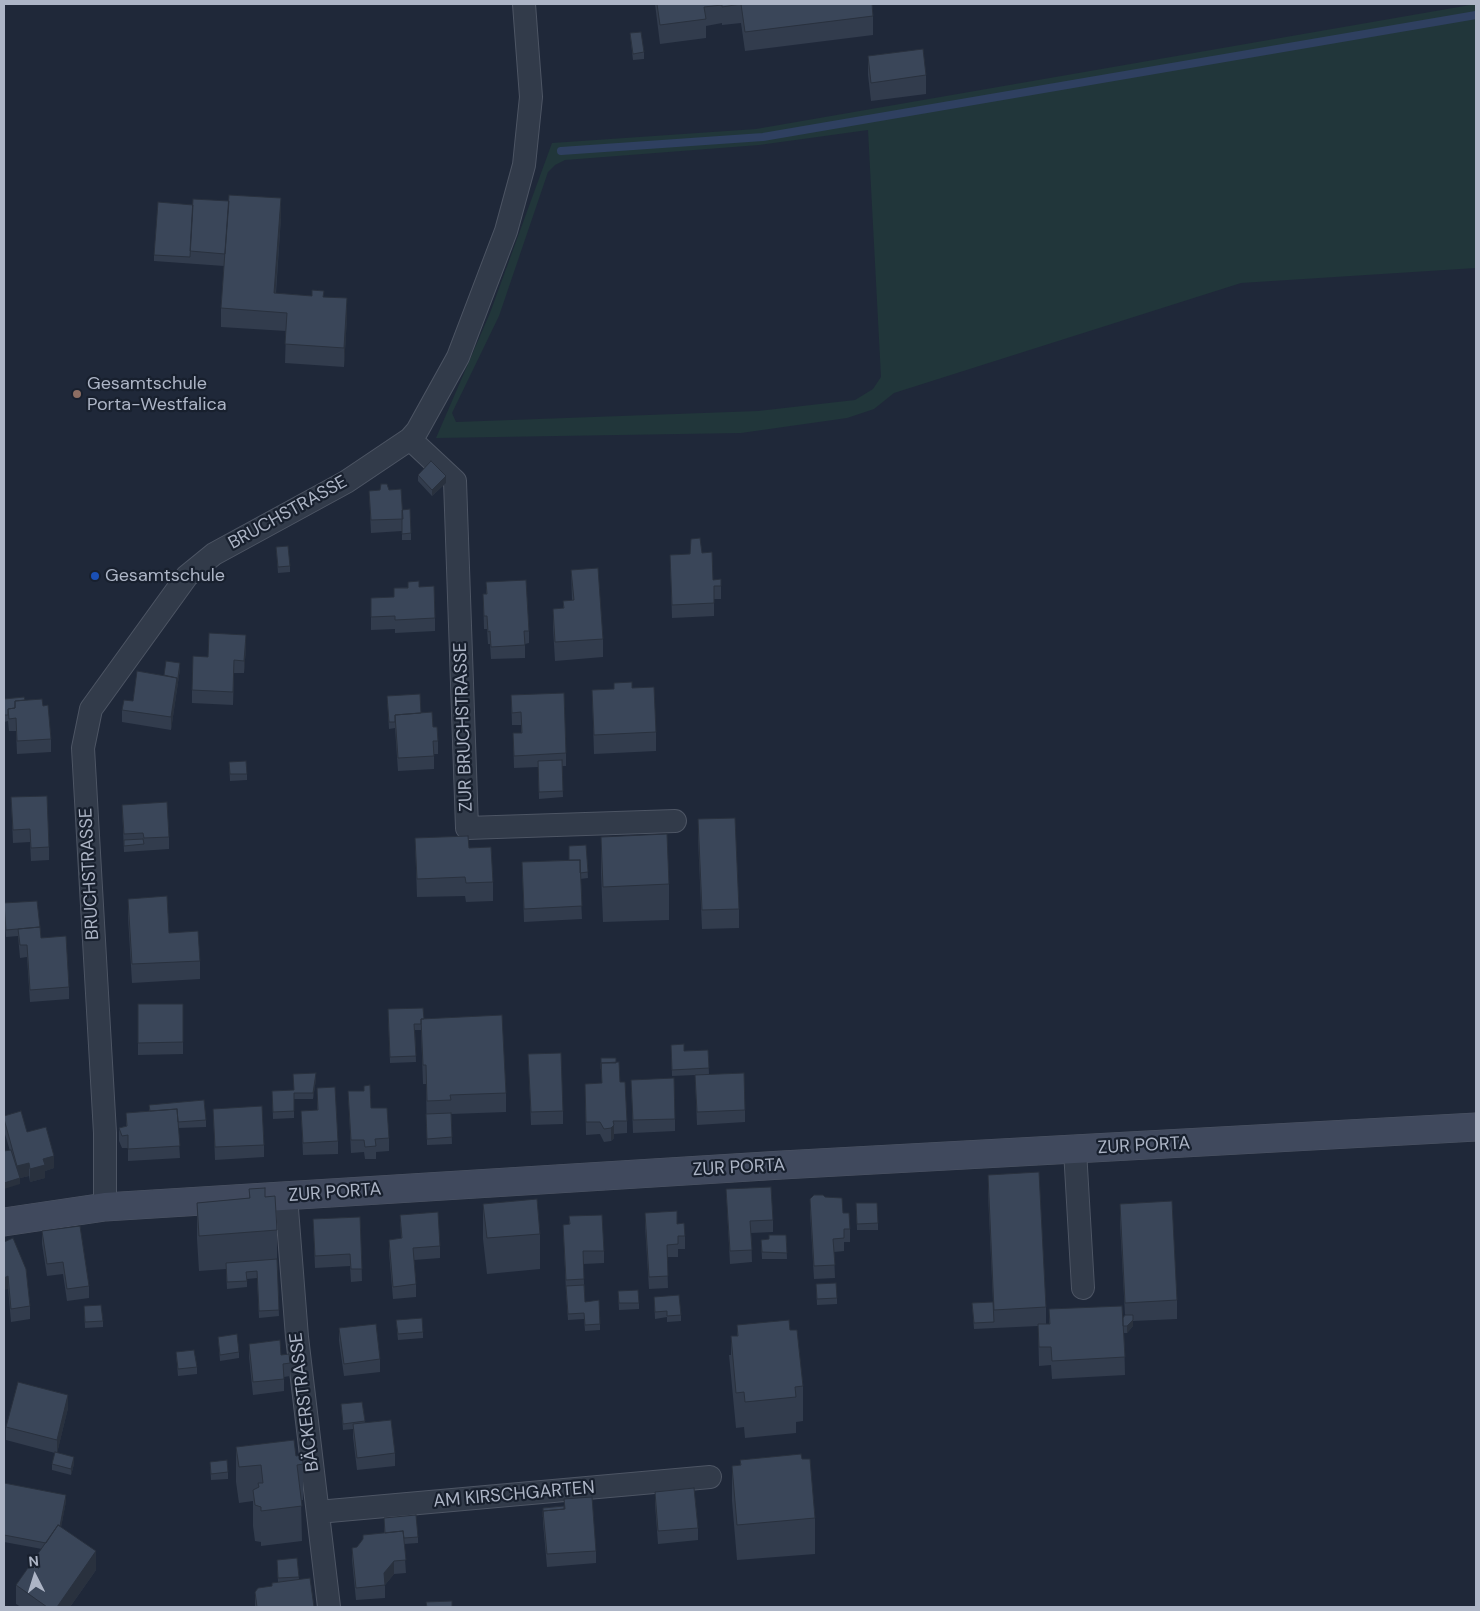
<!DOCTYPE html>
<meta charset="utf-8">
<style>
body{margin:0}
#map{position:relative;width:1480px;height:1611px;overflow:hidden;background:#1f2839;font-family:"DM Sans",sans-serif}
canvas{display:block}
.frame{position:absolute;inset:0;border:5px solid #adb5c6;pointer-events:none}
.north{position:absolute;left:10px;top:1551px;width:50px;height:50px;-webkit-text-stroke:4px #18202e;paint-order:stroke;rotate:355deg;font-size:14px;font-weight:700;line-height:20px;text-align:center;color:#adb5c6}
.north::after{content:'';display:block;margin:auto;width:18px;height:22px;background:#adb5c6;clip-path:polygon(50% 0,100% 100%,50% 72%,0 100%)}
</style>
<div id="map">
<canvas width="1480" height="1611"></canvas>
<div class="frame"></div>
<div class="north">N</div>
</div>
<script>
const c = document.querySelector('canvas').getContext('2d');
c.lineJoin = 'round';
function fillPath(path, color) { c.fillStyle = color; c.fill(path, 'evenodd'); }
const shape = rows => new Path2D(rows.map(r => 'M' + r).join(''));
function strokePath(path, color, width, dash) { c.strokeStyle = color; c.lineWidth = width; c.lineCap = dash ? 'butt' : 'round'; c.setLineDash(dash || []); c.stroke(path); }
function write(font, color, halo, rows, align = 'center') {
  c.font = font + ' "DM Sans",sans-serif'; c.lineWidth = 4.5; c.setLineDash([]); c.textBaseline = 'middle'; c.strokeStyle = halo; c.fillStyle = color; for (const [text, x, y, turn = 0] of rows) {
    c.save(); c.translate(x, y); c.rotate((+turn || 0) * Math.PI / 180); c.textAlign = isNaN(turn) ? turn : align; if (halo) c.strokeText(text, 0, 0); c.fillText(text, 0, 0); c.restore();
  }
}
const green = shape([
 [1476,4,1476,268,1241,283,894,393,874,409,847,418,741,433,436,438,490,313,552,143,756,129],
 [868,130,881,377,873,389,855,400,758,411,456,422,452,413,499,316,548,172,555,165,565,160,759,145]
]);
const stream = shape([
 [561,151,763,137,1476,15]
]);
const street = shape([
 [410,439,455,481,467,828,675,821],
 [1075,1150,1083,1288],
 [286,1196,297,1337,329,1607],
 [105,1207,105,1133,83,748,91,709,187,576,214,554,346,482,410,439,417,431,458,357,506,231,524,165,531,97,524,4],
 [318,1512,710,1477]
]);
const secondary = shape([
 [4,1222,105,1207,782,1165,1476,1127]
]);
const wall = shape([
 [655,4,872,4,873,16,873,35,745,51,741,23,722,25,722,23,706,26,706,38,660,44],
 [630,33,644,52,644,59,633,60],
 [868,56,926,75,926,94,871,101,868,75],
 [281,217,276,293,324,297,347,317,344,367,285,363,286,331,221,327,221,308,224,266,154,261,154,255],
 [418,475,446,483,432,496,418,481],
 [380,490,389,490,402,510,411,533,411,540,402,540,402,531,371,533,369,491],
 [276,547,290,566,290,572,278,573],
 [702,553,713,580,721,586,721,599,714,599,714,616,672,618,670,555],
 [571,570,603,639,603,657,555,661,553,628,553,609,563,608,563,601,572,600],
 [486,582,529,631,529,643,525,644,525,658,491,659,490,644,488,644,487,629,484,629,483,594,486,594],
 [419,587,435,618,435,631,395,633,395,629,371,630,371,598,394,597,394,588],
 [246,647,244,673,234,673,233,705,192,703,192,690,208,657],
 [180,669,171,730,122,722,122,710,164,675],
 [632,688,656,732,656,751,594,754,592,690],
 [511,695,566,753,566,766,562,766,563,797,539,799,538,767,514,768,513,733,521,733,521,725,512,725],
 [387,696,421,713,433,727,438,741,438,754,434,754,434,769,398,771,395,728,389,729],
 [4,699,25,700,43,706,51,739,51,752,17,754,16,731,9,731,8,721,4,722],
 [229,762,247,774,247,780,230,781],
 [11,797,49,847,49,860,31,861,30,842,13,843],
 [122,805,169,837,169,849,124,852],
 [698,819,739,909,739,928,702,929,698,838],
 [601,837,669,884,669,920,603,922,601,873],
 [415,838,469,848,493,882,493,901,466,902,465,896,417,897],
 [586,845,588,878,580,879,582,919,524,922,522,862,569,860],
 [128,899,169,933,200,961,200,979,132,983,128,917],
 [4,903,40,927,41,938,69,987,69,999,30,1002,27,957,20,958,18,936,6,937],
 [138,1004,183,1004,183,1054,138,1055],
 [388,1015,424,1019,506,1093,506,1112,451,1114,452,1144,427,1145,426,1084,423,1084,421,1030,415,1030,416,1062,390,1063],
 [671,1045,684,1051,708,1050,709,1074,745,1110,745,1122,697,1125,695,1075,672,1076],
 [528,1054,563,1111,563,1124,531,1125],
 [601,1058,616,1063,627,1121,627,1133,614,1134,614,1138,611,1141,604,1142,600,1134,586,1135,585,1096,585,1084,602,1083],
 [316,1079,313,1099,294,1099,294,1118,273,1119,272,1091,294,1090],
 [631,1080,675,1119,675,1131,633,1133],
 [317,1088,338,1141,338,1154,303,1155,301,1111,317,1110],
 [348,1091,371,1108,389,1138,389,1151,376,1152,376,1159,365,1159,364,1152,351,1153],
 [149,1105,206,1120,206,1127,178,1128,180,1158,128,1161,128,1148,122,1148,119,1141,119,1128,126,1126,126,1113,149,1111],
 [213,1109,264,1145,264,1157,215,1160],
 [4,1116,27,1132,54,1168,45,1171,45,1178,30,1182,29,1176,20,1178,20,1184,4,1131],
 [988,1175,1046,1307,1046,1324,1049,1324,1049,1309,1123,1318,1125,1315,1120,1223,1120,1204,1177,1300,1177,1319,1133,1321,1133,1326,1127,1333,1124,1333,1125,1375,1052,1379,1051,1365,1039,1366,1038,1326,974,1329,972,1303,993,1302,988,1194],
 [249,1189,265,1197,277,1230,277,1259,279,1316,259,1318,257,1278,247,1279,247,1287,227,1289,226,1269,199,1271,197,1239,197,1203,249,1198],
 [726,1189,773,1220,773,1232,751,1233,752,1262,730,1264],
 [810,1199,843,1213,850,1229,850,1242,844,1242,844,1251,834,1252,835,1278,814,1279,810,1212],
 [856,1203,878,1223,878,1230,857,1230],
 [483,1204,540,1234,540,1269,487,1274,483,1239],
 [645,1213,677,1224,685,1236,685,1249,678,1249,678,1257,667,1257,668,1288,649,1289,645,1226],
 [400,1215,440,1246,440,1258,414,1260,416,1284,416,1297,393,1299,389,1252,389,1240,401,1238],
 [569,1216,604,1251,604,1263,583,1264,585,1302,600,1324,600,1330,585,1331,584,1319,568,1320,566,1292,563,1225,569,1224],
 [360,1217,362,1281,351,1282,350,1266,315,1268,313,1219],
 [42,1231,89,1286,89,1298,67,1301,63,1274,47,1276,42,1244],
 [786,1235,787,1259,762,1259,761,1240,769,1239],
 [4,1242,30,1306,30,1319,11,1322],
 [816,1284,837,1298,837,1304,817,1305],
 [618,1291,639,1303,639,1309,619,1310],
 [654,1297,681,1315,681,1321,667,1322,667,1317,655,1319],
 [84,1306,103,1321,103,1327,85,1328],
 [396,1320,423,1332,423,1338,398,1340],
 [737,1325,790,1330,803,1386,803,1421,796,1422,796,1433,745,1438,744,1427,736,1428,729,1355,731,1355,731,1336,737,1336],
 [339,1328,380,1359,380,1372,344,1376,339,1341],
 [218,1337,239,1352,239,1358,220,1361],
 [249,1344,281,1355,290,1363,290,1376,284,1377,284,1391,253,1395,249,1357],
 [176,1352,197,1367,197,1374,178,1376],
 [362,1402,365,1423,395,1453,395,1466,357,1470,353,1437,353,1429,343,1430,341,1404],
 [68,1408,57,1453,74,1464,71,1475,52,1470,52,1464,55,1453,6,1440,6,1427],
 [236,1447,296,1456,303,1464,303,1500,301,1500,302,1541,261,1546,261,1542,255,1541,253,1526,253,1501,239,1503,236,1482],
 [802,1459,815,1518,815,1554,737,1560,732,1501,732,1466,740,1465,740,1460],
 [210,1462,228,1472,228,1479,211,1480],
 [4,1483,66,1501,61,1527,96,1570,70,1607,21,1607,16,1604,16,1585,42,1549,4,1542],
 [655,1492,698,1528,698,1540,658,1544,655,1504],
 [564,1499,596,1551,596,1563,547,1567,543,1523,543,1508,564,1506],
 [384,1518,418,1537,418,1543,404,1544,406,1573,394,1574,385,1585,385,1598,356,1600,352,1560,352,1548,357,1547,363,1540,363,1535,384,1533],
 [297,1558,299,1579,314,1607,255,1607,255,1592,272,1586,272,1583,278,1582,277,1560]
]);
const shadedWall = shape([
 [281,198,281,217,274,312,274,293],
 [347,298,347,317,344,367,344,348],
 [446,476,446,483,432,496,432,490],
 [246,635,246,647,244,673,244,661],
 [234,660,234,673,233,705,233,692],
 [180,663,180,669,171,730,171,717],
 [316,1073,316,1079,313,1099,313,1093],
 [614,1125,614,1138,611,1141,611,1128],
 [54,1156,54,1168,45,1171,45,1178,30,1182,30,1169,43,1159],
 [29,1163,29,1176,20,1178,20,1184,4,1189,4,1183,17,1179,17,1166],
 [8,1276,8,1289,4,1290,4,1278],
 [1133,1320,1133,1326,1127,1333,1127,1326],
 [68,1395,68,1408,57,1453,57,1440],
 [74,1457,74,1464,71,1475,71,1469],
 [66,1495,66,1501,58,1545,53,1551],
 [96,1551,96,1570,70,1607,57,1607],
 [394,1561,394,1574,384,1586,384,1573]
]);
const building = shape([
 [657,4,872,4,873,16,745,32,741,4,722,7,722,5,704,7,706,19,660,25,657,4],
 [641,32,644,52,633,54,630,33,641,32],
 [923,49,926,75,871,83,868,56,923,49],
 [229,195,281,198,274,293,312,296,312,290,324,291,323,297,347,298,344,348,285,344,287,313,221,308,229,195],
 [193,199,229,201,225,254,190,251,193,199],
 [158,202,193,205,190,257,154,255,158,202],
 [431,461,446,476,432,490,418,475,431,461],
 [381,484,387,484,389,490,401,489,403,519,371,520,369,491,380,490,381,484],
 [410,509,411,533,402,534,402,510,410,509],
 [700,538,702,553,712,552,713,580,721,579,721,586,714,586,714,603,672,605,670,555,690,554,691,539,700,538],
 [288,546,290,566,278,567,276,547,288,546],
 [598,568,603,639,555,642,553,609,564,608,563,601,574,600,571,570,598,568],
 [526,580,529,631,524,631,525,645,491,647,490,631,488,632,487,616,484,616,483,594,487,594,486,582,526,580],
 [419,581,419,587,434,586,435,618,395,620,395,616,371,617,371,598,394,597,394,588,408,588,408,582,419,581],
 [209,633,246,635,244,661,234,660,233,692,192,690,193,656,208,657,209,633],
 [166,661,180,663,177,684,177,678,164,675,166,661],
 [137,671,177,678,171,717,122,710,124,700,133,701,137,671],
 [632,682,632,688,654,687,656,732,594,735,592,690,614,689,614,683,632,682],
 [564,693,566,753,514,756,513,733,522,733,521,712,512,713,511,695,564,693],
 [420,694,421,713,395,715,395,722,389,722,387,696,420,694],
 [24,697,25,700,15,701,15,708,8,709,8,715,4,715,4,699,24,697],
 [42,699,43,706,48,705,51,739,17,741,16,718,9,719,8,709,15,708,15,701,42,699],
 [432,712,433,727,437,727,438,741,433,741,434,756,398,758,395,715,432,712],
 [562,760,563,791,539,792,538,761,562,760],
 [246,761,247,774,230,774,229,762,246,761],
 [47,796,49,847,31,848,30,829,13,830,11,797,47,796],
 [167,802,169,837,144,838,143,833,124,834,122,805,167,802],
 [735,818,739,909,702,910,698,819,735,818],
 [667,834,669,884,603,887,601,837,667,834],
 [468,836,469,848,491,847,493,882,466,883,465,877,417,879,415,838,468,836],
 [143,839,144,844,124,846,124,840,143,839],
 [586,845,588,872,580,873,580,860,569,860,569,846,586,845],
 [580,860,582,906,524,909,522,862,580,860],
 [167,896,169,933,198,931,200,961,132,964,128,899,167,896],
 [37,901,40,927,6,930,4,903,37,901],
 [40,927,41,938,66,936,69,987,30,990,27,945,20,945,18,929,40,927],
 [138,1004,183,1004,183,1042,138,1043,138,1004],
 [423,1008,424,1019,421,1019,421,1024,414,1024,416,1056,390,1057,388,1009,423,1008],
 [502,1015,506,1093,450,1095,451,1100,427,1101,426,1065,423,1065,421,1019,502,1015],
 [684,1044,684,1051,708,1050,709,1068,672,1070,671,1045,684,1044],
 [561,1053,563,1111,531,1112,528,1054,561,1053],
 [601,1058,616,1058,616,1063,601,1063,601,1069,601,1058],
 [619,1062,620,1082,625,1082,627,1121,613,1121,614,1125,611,1128,604,1129,600,1122,586,1122,585,1084,602,1083,601,1063,619,1062],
 [316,1073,313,1093,294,1093,294,1111,273,1112,272,1091,294,1090,293,1074,316,1073],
 [744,1073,745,1110,697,1112,695,1075,744,1073],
 [674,1078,675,1119,633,1120,631,1080,674,1078],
 [370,1085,371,1108,387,1108,389,1138,375,1139,376,1146,365,1147,364,1140,351,1140,348,1091,364,1091,364,1086,370,1085],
 [335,1087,338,1141,303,1143,301,1111,318,1110,317,1088,335,1087],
 [204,1100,206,1120,178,1122,177,1109,150,1111,149,1105,204,1100],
 [262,1106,264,1145,215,1147,213,1109,262,1106],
 [177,1109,180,1146,128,1149,128,1135,122,1136,119,1128,127,1126,126,1113,177,1109],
 [21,1111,27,1132,46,1127,54,1156,43,1159,45,1165,30,1169,29,1163,17,1166,4,1119,4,1116,21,1111],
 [451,1113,452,1137,427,1139,426,1114,451,1113],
 [11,1150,20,1178,4,1183,4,1151,11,1150],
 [1039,1172,1046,1307,994,1310,988,1175,1039,1172],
 [771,1187,773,1220,750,1221,752,1250,730,1251,726,1189,771,1187],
 [265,1188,265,1197,275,1196,277,1230,199,1236,197,1203,250,1198,249,1189,265,1188],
 [814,1195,823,1195,825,1197,842,1198,843,1213,849,1213,850,1229,844,1229,844,1238,833,1239,835,1265,814,1266,810,1199,814,1195],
 [537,1199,540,1234,487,1238,483,1204,537,1199],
 [1172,1201,1177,1300,1125,1303,1120,1204,1172,1201],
 [856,1203,877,1203,878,1223,857,1224,856,1203],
 [677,1211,677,1224,684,1223,685,1236,678,1236,678,1244,667,1245,668,1276,649,1277,645,1213,677,1211],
 [438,1212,440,1246,413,1248,416,1284,393,1287,389,1240,402,1238,400,1215,438,1212],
 [602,1215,604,1251,583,1251,584,1279,566,1280,563,1225,570,1224,569,1216,602,1215],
 [360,1217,362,1269,351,1269,350,1254,315,1256,313,1219,360,1217],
 [80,1226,89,1286,67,1289,63,1262,47,1264,42,1231,80,1226],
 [769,1235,786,1235,787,1253,762,1252,761,1240,769,1239,769,1235],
 [13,1238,26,1269,30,1306,11,1309,8,1276,4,1278,4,1242,13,1238],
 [277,1259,279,1310,259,1311,257,1271,246,1272,247,1281,227,1282,226,1263,277,1259],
 [836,1283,837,1298,817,1299,816,1284,836,1283],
 [584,1285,585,1302,599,1300,600,1324,585,1325,584,1313,568,1314,566,1286,584,1285],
 [638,1290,639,1303,619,1303,618,1291,638,1290],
 [679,1295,681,1315,667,1316,667,1311,655,1312,654,1297,679,1295],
 [993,1302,994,1322,974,1323,972,1303,993,1302],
 [101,1305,103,1321,85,1322,84,1306,101,1305],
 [1122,1306,1125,1357,1052,1361,1051,1347,1039,1347,1038,1324,1050,1324,1049,1309,1122,1306],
 [1125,1315,1133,1315,1133,1320,1127,1326,1123,1326,1123,1318,1125,1315],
 [422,1318,423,1332,398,1334,396,1320,422,1318],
 [789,1320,790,1330,797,1330,803,1386,795,1387,796,1397,745,1402,744,1392,736,1393,731,1336,738,1336,737,1325,789,1320],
 [376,1324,380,1359,344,1364,339,1328,376,1324],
 [237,1334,239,1352,220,1355,218,1337,237,1334],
 [280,1340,281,1355,289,1354,290,1363,283,1364,284,1379,253,1382,249,1344,280,1340],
 [194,1350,197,1367,178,1369,176,1352,194,1350],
 [18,1382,68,1395,57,1440,6,1427,18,1382],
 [362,1402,365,1421,343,1424,341,1404,362,1402],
 [391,1420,395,1453,357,1458,353,1424,391,1420],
 [294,1440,296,1456,302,1455,303,1464,297,1465,302,1506,261,1511,261,1507,255,1505,253,1490,259,1487,258,1483,263,1483,261,1465,239,1467,236,1447,294,1440],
 [55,1452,74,1457,71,1469,52,1464,55,1452],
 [801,1454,802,1459,810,1459,815,1518,737,1525,732,1466,741,1465,740,1460,801,1454],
 [227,1460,228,1472,211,1474,210,1462,227,1460],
 [4,1483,66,1495,60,1526,58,1525,46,1543,4,1535,4,1483],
 [694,1488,698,1528,658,1531,655,1492,694,1488],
 [592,1497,596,1551,547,1554,543,1511,565,1509,564,1499,592,1497],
 [564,1506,564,1509,543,1511,543,1517,543,1508,564,1506],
 [416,1515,418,1537,404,1538,403,1531,385,1533,384,1518,416,1515],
 [58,1525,96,1551,57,1607,47,1607,16,1585,58,1525],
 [403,1531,406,1560,394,1561,384,1573,385,1585,356,1588,352,1548,357,1547,363,1539,363,1535,403,1531],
 [297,1558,299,1577,278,1578,277,1560,297,1558],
 [310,1578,314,1607,257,1607,255,1592,258,1588,272,1586,272,1583,310,1578],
 [452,1601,452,1607,427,1607,426,1602,452,1601]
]);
const markers = [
 [77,394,5,"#8d6e63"],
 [95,576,5,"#1a4fb4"]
];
const poiNames = [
 ["Gesamtschule",87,384],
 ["Porta-Westfalica",87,405],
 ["Gesamtschule",105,576]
];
const streetNames = [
 ["BRUCHSTRASSE",288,513,-29],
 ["ZUR BRUCHSTRASSE",464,727,-92],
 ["BRUCHSTRASSE",90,874,-93],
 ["ZUR PORTA",1144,1146,-3],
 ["ZUR PORTA",739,1168,-3],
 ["ZUR PORTA",335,1193,-4],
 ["BÄCKERSTRASSE",305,1402,-97],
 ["AM KIRSCHGARTEN",514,1495,-5]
];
fillPath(green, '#21363a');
strokePath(stream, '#2f4060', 8);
strokePath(street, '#4d5564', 24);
strokePath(secondary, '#4d5564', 29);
strokePath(street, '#323b4a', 22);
strokePath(secondary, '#40495d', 28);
fillPath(wall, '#323c4d');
fillPath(shadedWall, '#29313e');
fillPath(building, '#3a4659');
strokePath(building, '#29313e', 1);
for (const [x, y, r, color] of markers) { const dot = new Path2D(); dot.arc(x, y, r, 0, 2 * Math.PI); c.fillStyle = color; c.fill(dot); strokePath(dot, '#18202e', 2); }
write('18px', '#adb5c6', '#18202e', poiNames, 'left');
write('18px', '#adb5c6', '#18202e', streetNames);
</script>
